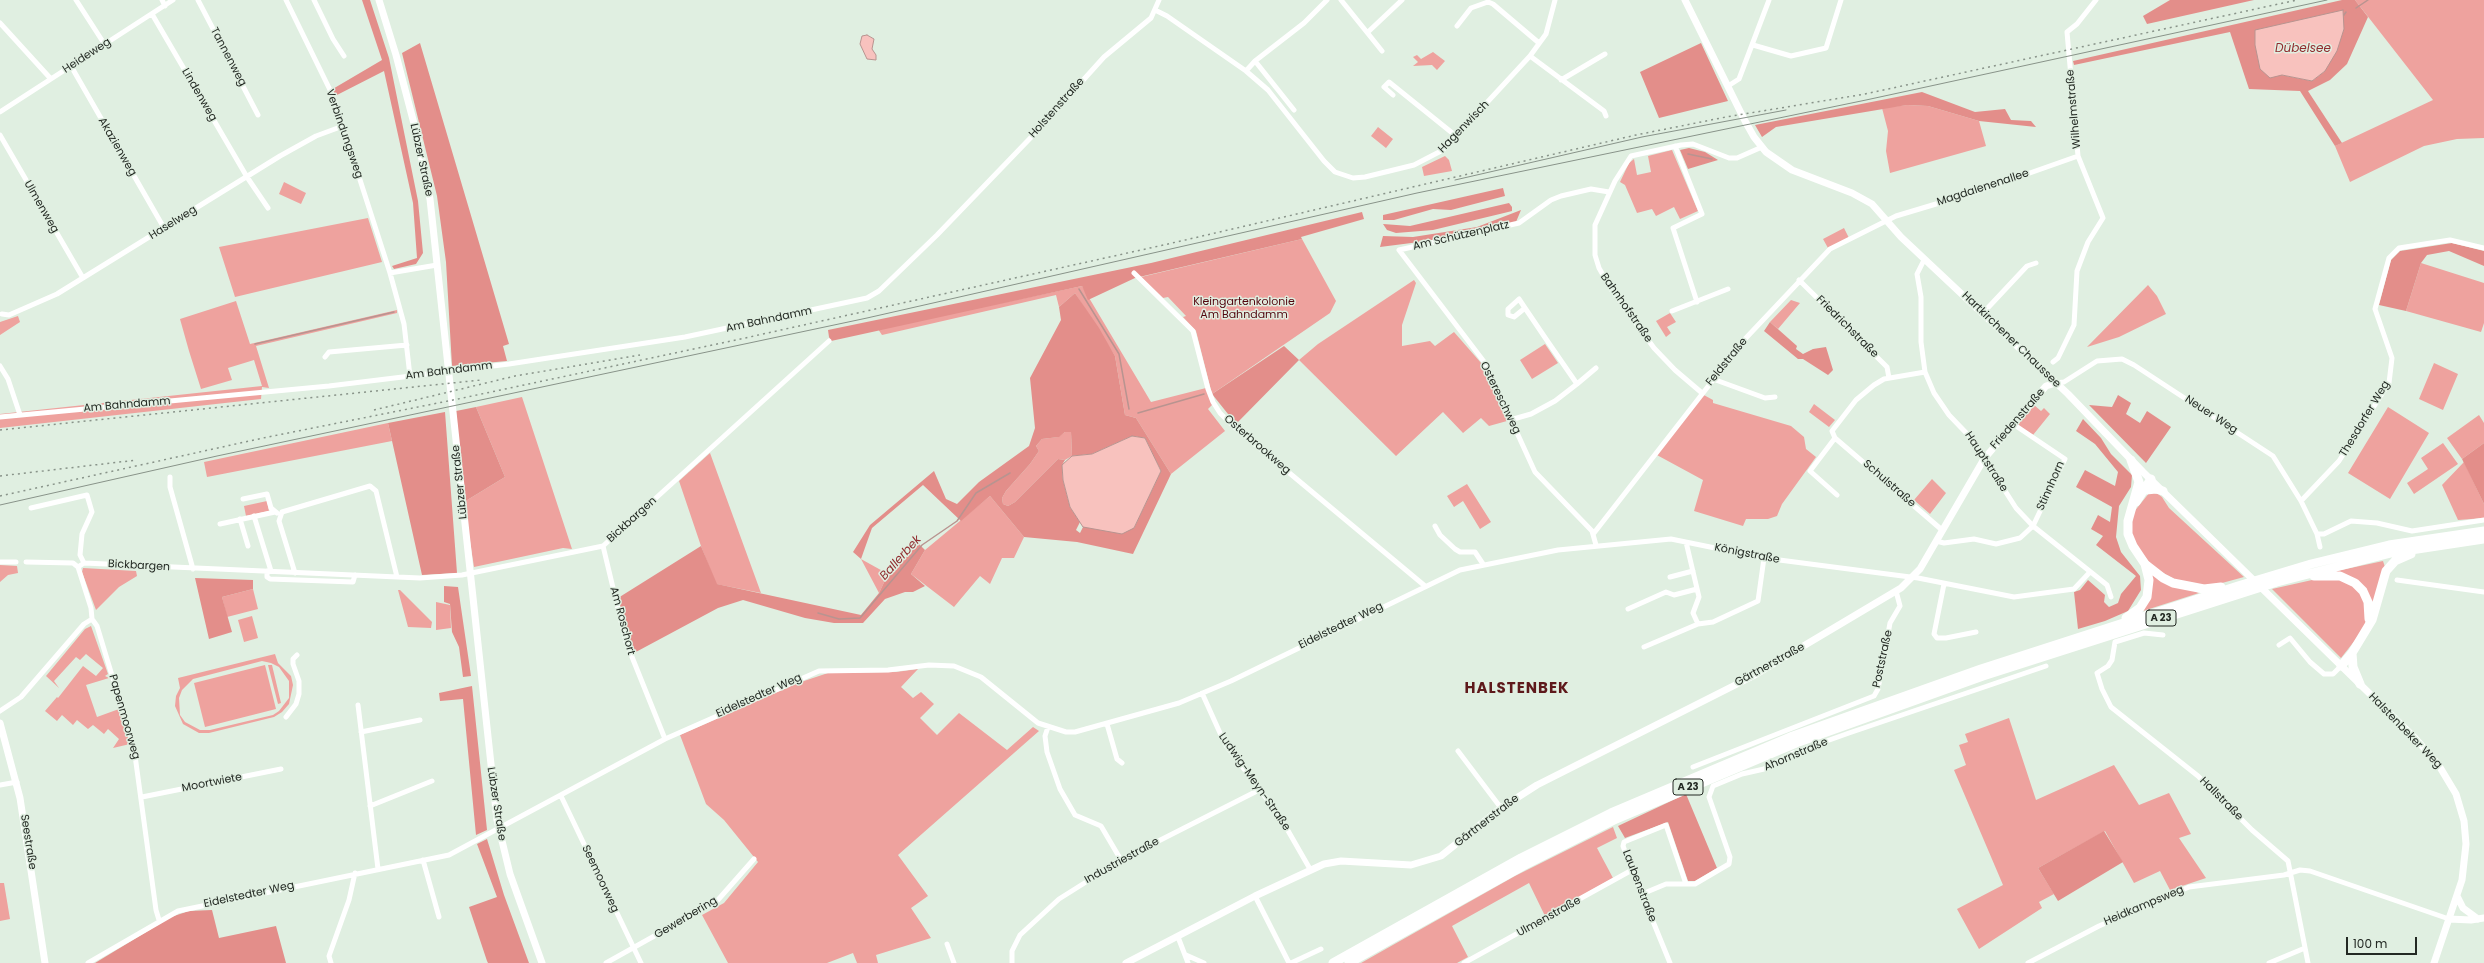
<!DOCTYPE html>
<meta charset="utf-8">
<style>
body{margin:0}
#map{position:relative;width:2484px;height:963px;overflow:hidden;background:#e0efe1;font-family:Poppins,sans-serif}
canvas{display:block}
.scale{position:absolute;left:2346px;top:937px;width:71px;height:18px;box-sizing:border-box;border:2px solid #232923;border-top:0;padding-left:5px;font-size:12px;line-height:14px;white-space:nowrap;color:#232923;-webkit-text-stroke:3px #e0efe1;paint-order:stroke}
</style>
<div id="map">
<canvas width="2484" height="963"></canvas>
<div class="scale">100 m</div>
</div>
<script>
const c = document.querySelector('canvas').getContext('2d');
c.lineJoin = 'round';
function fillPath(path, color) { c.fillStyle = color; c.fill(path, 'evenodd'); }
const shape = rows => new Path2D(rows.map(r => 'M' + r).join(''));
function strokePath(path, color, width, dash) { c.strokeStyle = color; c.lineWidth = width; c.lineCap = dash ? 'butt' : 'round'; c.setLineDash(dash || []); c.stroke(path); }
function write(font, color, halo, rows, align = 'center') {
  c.font = font + ' Poppins,sans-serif'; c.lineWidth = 3; c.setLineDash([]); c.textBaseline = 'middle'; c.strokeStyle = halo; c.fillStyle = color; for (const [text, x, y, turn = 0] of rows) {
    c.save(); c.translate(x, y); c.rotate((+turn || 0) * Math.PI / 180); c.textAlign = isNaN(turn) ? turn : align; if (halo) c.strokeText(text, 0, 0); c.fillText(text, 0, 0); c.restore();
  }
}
const green = shape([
 [2355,0,2484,0,2484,138,2457,139,2424,146,2350,182,2335,146,2433,100],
 [1433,52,1445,61,1437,70,1432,65,1413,66,1418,62,1413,57,1417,55,1421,59],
 [1907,105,1928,106,1979,121,1986,146,1890,173,1886,151,1888,131,1882,108],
 [1378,127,1393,139,1386,148,1371,136],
 [1672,150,1698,211,1680,219,1674,207,1656,216,1652,209,1637,213,1625,185,1620,182,1629,163,1634,159,1637,175,1651,172,1648,156],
 [1445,156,1449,160,1452,171,1424,176,1422,167],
 [284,182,306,193,301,204,279,194],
 [368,218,382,262,235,297,219,247],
 [1844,228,1849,238,1828,248,1823,239],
 [1302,239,1336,301,1330,313,1212,394,1196,331,1183,317,1186,316,1168,297,1163,298,1141,277],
 [2421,263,2484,283,2484,323,2481,332,2406,311],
 [1414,280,1416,283,1402,325,1402,346,1430,341,1435,346,1454,332,1482,364,1507,421,1489,426,1481,418,1463,433,1443,412,1396,456,1299,360,1318,344],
 [2148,285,2157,296,2166,314,2119,337,2087,347],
 [1082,286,1151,402,1206,388,1212,405,1208,409,1225,431,1171,474,1136,418,1125,415,1115,356,1075,293,1059,307,1056,295,882,335,878,329],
 [1791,300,1800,303,1778,329,1770,322],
 [236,301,250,344,397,310,397,313,256,346,269,388,262,387,261,399,0,428,0,414,262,386,254,360,228,368,232,380,201,389,189,351,180,319],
 [1670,313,1676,322,1667,327,1671,333,1666,337,1656,321],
 [18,316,20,322,0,335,0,322],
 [1545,344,1558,363,1532,379,1520,360],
 [2434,363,2458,374,2443,410,2419,399],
 [1702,394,1713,400,1713,403,1791,426,1804,437,1806,449,1816,457,1782,504,1777,516,1768,519,1746,519,1743,526,1694,511,1703,480,1655,454],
 [522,397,572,549,563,548,474,567,464,502,505,477,476,407],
 [1814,404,1835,420,1829,427,1809,412],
 [2034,405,2041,411,2044,408,2050,414,2033,435,2017,425],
 [2388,407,2429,433,2390,499,2348,473],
 [2479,415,2484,423,2484,443,2462,459,2447,438],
 [388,423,392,441,207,477,204,462],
 [1065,432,1071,432,1072,456,1065,460,1058,459,1015,502,1008,506,1003,504,1002,498,1006,491,1030,464,1039,451,1036,446,1042,439,1058,437],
 [2443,443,2458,464,2414,494,2407,483,2428,469,2421,458],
 [710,453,761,593,716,584,701,546,679,481],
 [2464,462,2484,504,2484,518,2458,520,2442,485],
 [1932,479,1946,493,1930,514,1914,500],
 [1467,484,1491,522,1480,529,1463,501,1454,507,1447,496],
 [2150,492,2158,494,2162,497,2169,508,2244,577,2211,586,2182,583,2154,568,2134,543,2131,532,2133,513],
 [990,496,1024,537,1014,558,1002,558,990,584,980,576,954,607,911,574,925,550],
 [267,501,269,511,246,516,244,506],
 [861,559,888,574,879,593],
 [2383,561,2385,567,2373,611,2370,599,2332,572],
 [0,565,17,566,18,573,8,575,0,582],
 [83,568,136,571,137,576,119,587,96,610,82,572],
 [2149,572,2199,593,2143,611],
 [2321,578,2345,580,2363,595,2367,617,2363,630,2341,658,2272,589],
 [253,589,258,609,227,617,222,597],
 [398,590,400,590,432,622,431,628,408,627],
 [436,602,450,605,451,628,436,630],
 [252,616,258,638,244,642,238,620],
 [91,626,108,674,105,676,109,678,86,685,97,717,119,709,130,744,113,748,119,739,108,729,104,734,93,725,88,729,77,720,73,725,62,715,57,721,45,711,57,697,58,698,83,666,96,676,103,668,86,654,80,660,76,657,54,681,59,688,46,676,85,629],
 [275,654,278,663,291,676,293,685,289,704,282,712,274,717,209,733,199,733,183,724,175,706,176,696,180,688,178,678],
 [262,661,271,663,279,667,289,681,289,698,279,711,273,715,210,730,200,730,185,722,180,715,179,698,182,690,193,679],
 [265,665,276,709,205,727,194,683],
 [268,665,272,665,281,703,278,704],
 [918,669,901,687,913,698,921,692,934,704,920,718,937,735,959,713,1007,750,1033,727,1039,731,898,855,928,896,911,908,931,938,876,955,878,963,857,963,853,953,827,963,728,963,702,915,724,903,758,862,724,820,706,804,680,735,798,683,828,673,896,672],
 [2009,718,2036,800,2114,765,2139,805,2169,793,2191,834,2179,838,2206,878,2170,890,2160,871,2134,883,2105,831,2038,868,2054,894,2039,902,2042,908,1979,949,1957,909,2003,885,1954,770,1966,765,1959,745,1968,742,1965,734],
 [1613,827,1617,838,1597,848,1613,878,1545,916,1529,883,1452,926,1468,957,1457,963,1361,963,1515,876],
 [0,883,4,883,10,919,0,921]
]);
const forest = shape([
 [362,0,370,0,389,58,418,201,423,253,416,264,394,269,392,266,417,258,413,203,384,71,335,96,331,90,382,60],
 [2170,0,2254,0,2147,24,2143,16],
 [2342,0,2355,0,2368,17,2347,64,2330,80,2308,91,2342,143,2335,146,2300,91,2249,89,2230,32,2074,65,2073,61],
 [2325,71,2312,81,2282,75],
 [420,43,509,344,503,346,507,361,452,366,446,262,437,196,402,53],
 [1701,43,1728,101,1659,118,1640,72],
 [1922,92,1975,112,2005,109,2011,120,2031,121,2036,127,1979,121,1928,106,1907,105,1776,127,1762,137,1755,125],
 [1689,148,1705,152,1718,160,1688,169,1680,150],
 [1503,188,1505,196,1451,210,1433,209,1394,220,1383,220,1383,215],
 [1509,203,1512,207,1512,211,1504,213,1433,230,1396,233,1387,230,1383,224,1410,226],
 [1521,210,1516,222,1427,241,1380,247,1383,236,1413,237,1477,227],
 [1362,212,1364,219,1301,237,1302,239,1135,278,1088,300,1082,286,831,341,829,337,828,330,1151,263],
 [2452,243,2484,251,2484,266,2449,251,2427,255,2421,263,2406,311,2379,305,2391,260,2400,251],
 [1075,293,1099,328,1115,356,1125,415,1136,418,1171,474,1133,554,1077,542,1024,537,990,496,961,521,923,485,872,528,861,559,853,552,870,525,934,471,946,499,957,504,979,482,1029,446,1035,428,1030,378,1061,320,1059,307],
 [1065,432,1071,432,1072,456,1092,454,1132,436,1145,438,1161,471,1134,528,1083,527,1080,533,1076,530,1080,522,1070,507,1063,480,1062,465,1065,460,1058,459,1015,502,1008,506,1003,504,1002,498,1006,491,1030,464,1039,451,1036,446,1042,439,1059,437],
 [1770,322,1797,346,1796,349,1803,354,1813,349,1826,347,1833,370,1828,375,1803,359,1798,359,1764,331],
 [1284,346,1299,360,1236,424,1212,394],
 [2118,395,2131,403,2126,414,2140,423,2147,411,2171,427,2146,463,2089,405,2112,407],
 [476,407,505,477,464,502,456,411],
 [445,412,457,573,422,575,388,423],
 [2083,419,2101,438,2111,454,2132,475,2131,487,2119,506,2116,537,2121,552,2140,576,2141,590,2128,611,2105,621,2078,629,2074,592,2080,590,2088,580,2105,595,2104,602,2109,607,2118,603,2121,594,2136,576,2096,545,2103,536,2091,529,2098,515,2110,522,2112,507,2076,487,2085,470,2115,486,2118,472,2095,444,2076,431],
 [2484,443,2484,504,2462,459],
 [919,544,925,550,911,574,925,586,913,592,905,592,885,599,863,623,834,623,805,618,743,600,718,608,634,653,618,598,701,546,717,584,861,615,879,593,888,574],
 [195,578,253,580,253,589,222,597,232,632,209,639],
 [444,586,458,587,471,676,463,677,459,647,452,632,450,604,444,602],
 [472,686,487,830,476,835,463,699,440,701,439,693],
 [1686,794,1717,868,1695,881,1688,881,1668,822,1625,838,1618,826],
 [2104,831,2123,862,2058,901,2038,868],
 [487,839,504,895,529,963,488,963,487,961,469,907,497,897,477,844],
 [212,910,219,938,276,926,286,963,95,963,171,917,189,911]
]);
const water = shape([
 [2343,10,2344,29,2337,51,2325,71,2312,81,2282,75,2270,78,2260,69,2255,45,2255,30,2343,10],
 [867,35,874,39,872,49,876,55,876,60,867,59,860,44,862,36,867,35],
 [1132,436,1145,438,1161,471,1134,528,1122,534,1083,527,1070,507,1063,480,1062,465,1072,456,1092,454,1132,436]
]);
const stream = shape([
 [2356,8,2368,0],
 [2344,15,2346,12],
 [1688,154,1712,159],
 [1079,289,1119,354,1129,409],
 [255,344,394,312],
 [1138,413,1204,394],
 [818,613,839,619,860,618,922,545,957,521,976,493,1010,473]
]);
const street = shape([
 [76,0,105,45],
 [162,0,165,6],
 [198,0,258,115],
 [286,0,333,96,390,273],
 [314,0,333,39,344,56],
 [1341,0,1382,51],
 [1155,10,1167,16,1246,71,1268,90,1324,161,1335,172,1353,178,1365,177,1414,165,1443,150,1530,56,1546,34,1555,0],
 [152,14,247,177,268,208],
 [0,23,51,79],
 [1457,26,1471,8,1488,2,1493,4,1539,43],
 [1368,32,1402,0],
 [1753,45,1791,56,1826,48,1841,0],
 [1530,56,1604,111,1606,116],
 [1255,61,1294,110],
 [71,66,164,228],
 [1246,71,1255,61,1304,23,1327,0],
 [1561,80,1605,54],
 [1728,86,1739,79,1769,0],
 [1393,95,1384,87,1389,82,1456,136],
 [0,112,173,0],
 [0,135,83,278],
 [1675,146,1702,214,1673,228,1697,302],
 [1924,260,1917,274,1921,297,1921,342,1925,372,1934,393,1949,415,1972,439,2016,508,2033,526,2107,585,2111,597],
 [1134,273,1193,331,1208,389,1213,402,1220,413,1233,426,1425,586],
 [1799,280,1887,367,1889,378],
 [1672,311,1728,289],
 [1983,313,2027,266,2036,263],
 [2,314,9,315,57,294,280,156,316,136,343,126],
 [325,357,329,352,407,345],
 [2053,362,2058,358,2074,325,2077,271,2088,242,2103,218,2078,156,2067,32,2077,24,2096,0],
 [0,366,8,379,20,415],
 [1925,372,1884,379,1874,385,1856,400,1832,431,1835,438,1942,530],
 [410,376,404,324,390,273,437,265],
 [1713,379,1765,398,1775,397],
 [2056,383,2064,382,2097,361,2122,359,2134,365,2273,456,2301,501,2317,534,2320,547],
 [1577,384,1596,368],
 [1702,393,1675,370,1654,348,1611,289,1599,268,1595,255,1595,225,1615,181,1631,156,1681,145,1693,144,1729,158,1737,158,1762,147],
 [0,417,329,386,509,364,685,337,867,298,879,291,937,235,1040,128,1104,57,1151,18,1159,0],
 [1510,420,1531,414,1555,401,1577,384,1546,339,1525,308,1519,299,1508,309,1508,315,1514,317,1525,308],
 [1835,438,1810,471,1837,495],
 [170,477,170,487,193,569],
 [243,499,267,494,271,508,277,513],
 [2301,501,2339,461,2389,383,2392,358,2375,309,2389,258,2399,248,2450,240,2484,248],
 [31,508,87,495,92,512,82,534,80,555,84,563],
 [254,516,271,571],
 [240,519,248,546],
 [220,524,275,512],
 [1435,526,1440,535,1455,549,1460,552,1475,552,1483,564],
 [1594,533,1745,339,1830,249,1896,216,1976,192,2078,156],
 [2317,534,2324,534,2351,521,2377,523,2412,531,2484,520],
 [1936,541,1944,543,1974,539,1996,544,2020,538,2033,526,2065,459,2013,424],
 [1596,545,1592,531,1535,472,1485,363,1399,250,1519,223,1551,200,1561,196,1591,189,1609,192],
 [603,546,626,642,665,739],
 [0,562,16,562],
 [26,562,73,563,78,567,84,563,420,578,462,575,603,546,829,341],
 [78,567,91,608,92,619,97,626,134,748,156,910,159,920],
 [267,571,267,577,270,579,353,582,355,575],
 [295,573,279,521,282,512,370,486,376,491,397,577],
 [1670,577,1693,571],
 [2397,580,2484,592],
 [1944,584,1934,634,1937,638,1946,638,1976,632],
 [1628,609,1666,592,1674,595,1697,589],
 [1698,624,1713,622,1758,601,1764,558],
 [2163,635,2144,633,2115,642,2112,660,2108,666,2097,673,2102,689,2111,707,2198,776,2252,830,2288,861,2308,963],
 [2279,645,2290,638,2310,662,2324,674,2333,674,2341,666],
 [1644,647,1698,624,1693,613,1699,597,1686,542],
 [1202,693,1225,744,1279,815,1310,869],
 [358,705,378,869],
 [0,711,21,697,84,624,92,619],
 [286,717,296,704,299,694,299,681,293,664,293,659,297,655],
 [1107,724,1117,759,1122,763],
 [1048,727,1045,736,1047,752,1060,789,1075,815,1101,826,1121,860],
 [361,732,420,720],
 [1458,751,1501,808],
 [1693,767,1874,696,1878,689,1890,623,1900,606,1896,591],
 [0,785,17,782],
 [561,796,641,963],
 [142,797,281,769],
 [370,806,432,781],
 [423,860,439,917],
 [1642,894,1666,884,1695,884,1729,864,1730,857,1709,797,1713,786,1742,774,1764,769,1793,753,1849,733,2046,666],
 [1255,896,1289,963],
 [1178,937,1188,963],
 [947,944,954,963],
 [1186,955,1204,963],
 [88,963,178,911,449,855,665,739,819,671,888,670,929,665,954,666,981,677,1038,723,1066,732,1075,732,1179,703,1231,681,1460,570,1558,550,1671,539,1764,558,1918,578,2014,597,2074,589,2090,572],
 [331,963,329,956,349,900,355,873],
 [606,963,717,901,754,859],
 [1012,963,1012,951,1020,935,1059,899,1121,860,1261,789],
 [1291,963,1321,949],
 [1464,963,1632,870],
 [1670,963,1632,870,1623,846,1624,842,1666,825,1686,884],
 [2028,963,2099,926,2189,887,2284,875,2300,870,2310,871,2449,919],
 [2269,963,2305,948]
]);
const secondary = shape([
 [379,0,396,55,417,135,430,199,497,820,510,874,542,963],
 [1685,0,1745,121,1754,137,1766,152,1792,170,1852,193,1872,204,1901,237,2068,394,2143,472,2415,738,2438,764,2456,794,2464,821,2466,844,2462,880,2434,963],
 [0,723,20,798,45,963],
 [2457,896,2463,908,2478,919],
 [2449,919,2471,920,2484,918],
 [1126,963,1255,896,1324,864,1341,861,1411,865,1441,856,1501,808,1537,785,1753,676,1901,588,1920,569,1984,459,2046,386,2056,383]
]);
const highway = shape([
 [2131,460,2139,482,2128,521,2128,534,2133,546,2145,564,2163,578,2173,583,2204,589,2221,587],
 [2146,490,2156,489,2163,491],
 [2136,502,2151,479],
 [2314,576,2340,576,2355,583,2363,591,2368,602,2369,619],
 [2126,618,2140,608,2147,597,2149,580,2145,564],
 [2352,653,2353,667,2360,684],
 [2341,666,2352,653,2372,620,2386,571,2395,561,2411,554],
 [1333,963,1521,858,1611,813,1793,736,1981,669,2238,586,2311,564,2389,545,2484,531],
 [1349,963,1523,866,1616,819,1796,743,1983,676,2277,582,2391,553,2484,539]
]);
const tram = shape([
 [1455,180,1642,137,1786,110],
 [0,505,217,456,867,318,1417,193,1866,100,2327,0]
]);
const rail = shape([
 [374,410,515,376,640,355],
 [0,430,481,380],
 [0,476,137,460],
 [0,496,263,438,458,399,736,340,1168,244,1636,135,1726,117,1865,94,2297,0]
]);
const shields = [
 [2161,618,30],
 [1688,787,30]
];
const shieldNames = [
 ["A 23",2161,618],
 ["A 23",1688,787]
];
const streetNames = [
 ["Heideweg",87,56,-33],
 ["Tannenweg",228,57,62],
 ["Lindenweg",199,95,60],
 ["Holstenstraße",1057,108,-48],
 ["Wilhelmstraße",2074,109,-95],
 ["Hagenwisch",1464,127,-46],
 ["Verbindungsweg",344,134,71],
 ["Akazienweg",117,147,60],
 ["Lübzer Straße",421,160,78],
 ["Magdalenenallee",1983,188,-18],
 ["Ulmenweg",41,207,60],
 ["Haselweg",173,223,-32],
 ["Am Schützenplatz",1461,236,-13],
 ["Bahnhofstraße",1626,308,55],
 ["Am Bahndamm",769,320,-12],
 ["Friedrichstraße",1847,327,45],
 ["Hartkirchener Chaussee",2011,340,44],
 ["Feldstraße",1727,362,-51],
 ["Am Bahndamm",449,371,-7],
 ["Ostereschweg",1500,398,64],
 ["Am Bahndamm",127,405,-5],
 ["Neuer Weg",2211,415,33],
 ["Friedenstraße",2018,419,-49],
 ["Thesdorfer Weg",2365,419,-59],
 ["Osterbrookweg",1257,445,41],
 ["Hauptstraße",1986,462,57],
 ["Lübzer Straße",460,482,-96],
 ["Schulstraße",1889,484,41],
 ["Stinnhorn",2051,486,-66],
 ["Bickbargen",632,520,-42],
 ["Königstraße",1747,554,11],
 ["Bickbargen",139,566,3],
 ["Am Roschort",622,621,75],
 ["Eidelstedter Weg",1341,626,-26],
 ["Poststraße",1883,659,-78],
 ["Gärtnerstraße",1770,665,-29],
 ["Eidelstedter Weg",759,696,-24],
 ["Papenmoorweg",124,717,74],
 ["Halstenbeker Weg",2405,731,46],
 ["Ahornstraße",1796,755,-23],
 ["Ludwig-Meyn-Straße",1254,782,55],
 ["Moortwiete",212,783,-11],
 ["Hallstraße",2221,799,45],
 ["Lübzer Straße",496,804,81],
 ["Gärtnerstraße",1487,821,-38],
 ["Seestraße",28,842,81],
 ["Industriestraße",1122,861,-29],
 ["Seemoorweg",600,879,65],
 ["Laubenstraße",1639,886,69],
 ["Eidelstedter Weg",249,895,-12],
 ["Heidkampsweg",2144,906,-23],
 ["Ulmenstraße",1549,917,-29],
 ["Gewerbering",686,918,-31]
];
const parkNames = [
 ["Kleingartenkolonie",1244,302],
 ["Am Bahndamm",1244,315]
];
const waterNames = [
 ["Dübelsee",2303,49],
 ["Ballerbek",901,558,-48]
];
const districtNames = [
 ["HALSTENBEK",1517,689]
];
fillPath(green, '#eea29e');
fillPath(forest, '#e38e8a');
fillPath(water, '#f8c2be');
strokePath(water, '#b89490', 1);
strokePath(stream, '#b89490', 1.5);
strokePath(street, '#fff', 5);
strokePath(secondary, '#fff', 7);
strokePath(highway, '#fff', 9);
strokePath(tram, '#889389', 1);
strokePath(rail, '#889389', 1.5, [2, 4]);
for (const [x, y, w] of shields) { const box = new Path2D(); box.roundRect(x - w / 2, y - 8, w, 16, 3); c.fillStyle = '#e0efe1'; c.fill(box); strokePath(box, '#232923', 1); }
write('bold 10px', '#232923', null, shieldNames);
write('11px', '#232923', '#e0efe1', streetNames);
write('11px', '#53050e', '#e0efe1', parkNames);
write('italic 12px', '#902c2f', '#e0efe1', waterNames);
c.letterSpacing = '1px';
write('bold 15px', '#5e191b', '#e0efe1', districtNames);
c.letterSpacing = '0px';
</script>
